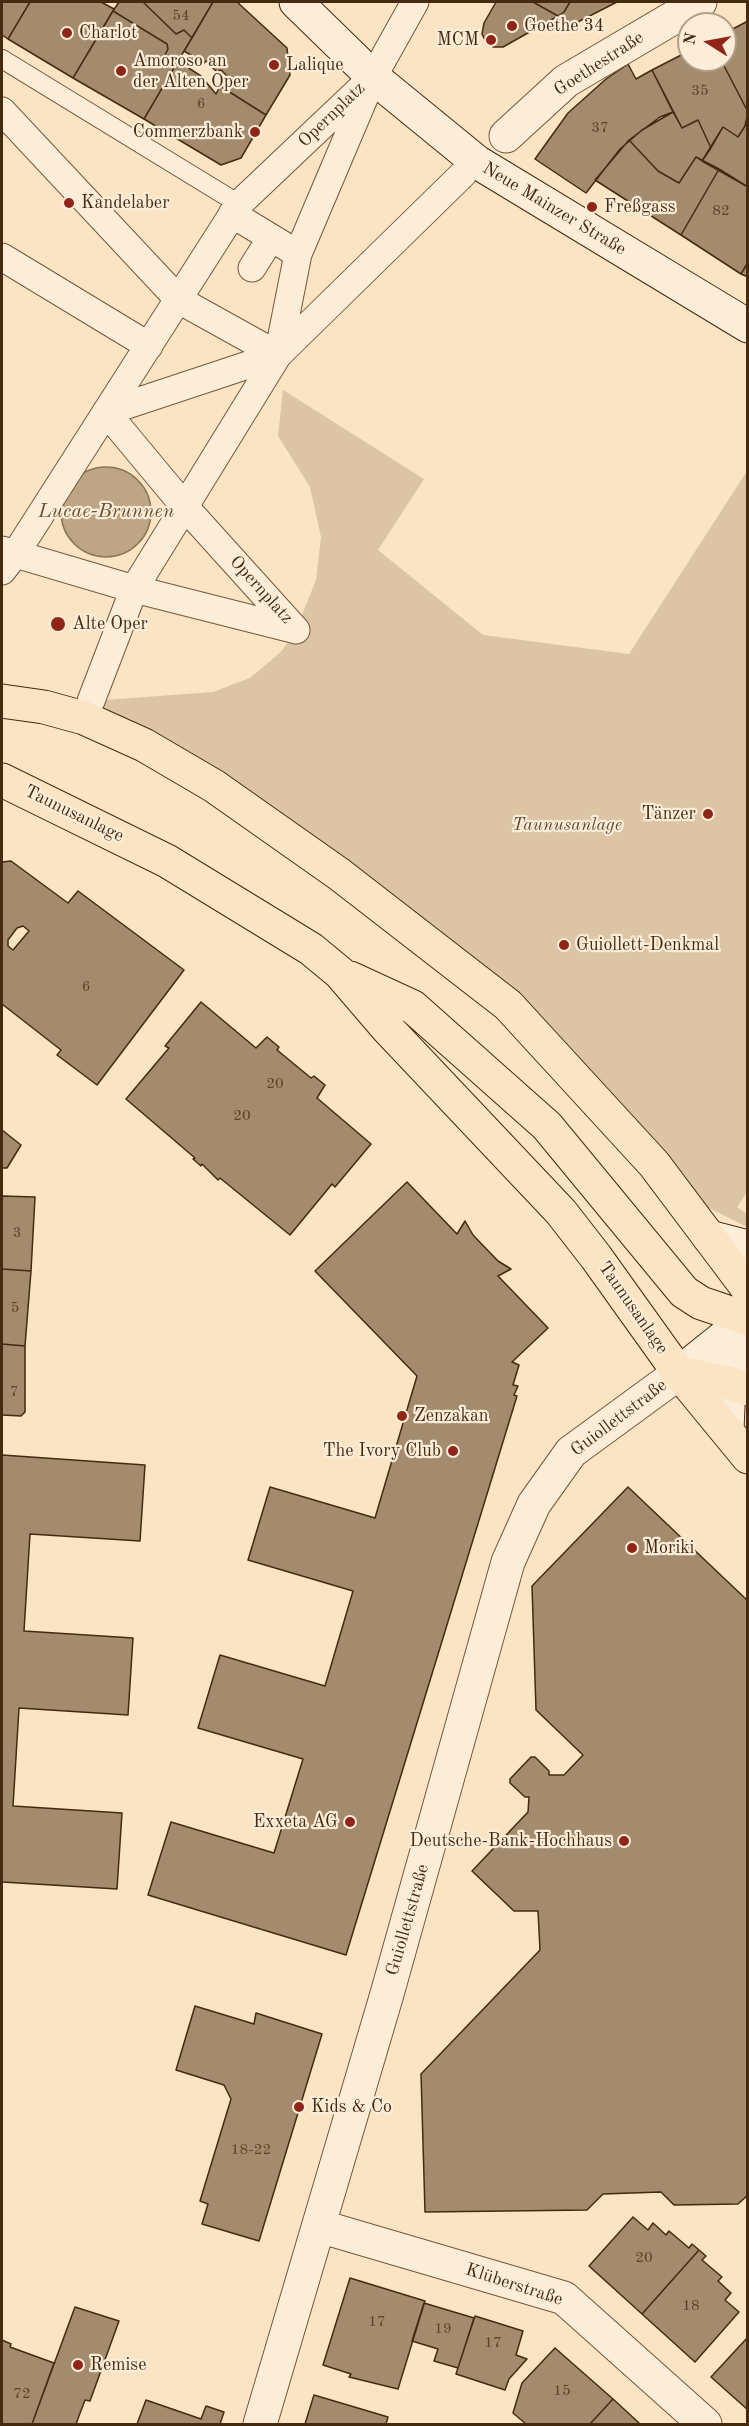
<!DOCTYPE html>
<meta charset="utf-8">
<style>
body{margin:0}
#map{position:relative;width:749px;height:2426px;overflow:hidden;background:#fbe4c3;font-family:"Old Standard TT",serif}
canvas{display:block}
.frame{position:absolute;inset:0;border:3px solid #452a0f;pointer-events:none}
.north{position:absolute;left:677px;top:12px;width:60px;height:60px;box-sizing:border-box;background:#fcedd8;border:2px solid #b39f88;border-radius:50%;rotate:281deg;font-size:16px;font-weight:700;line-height:24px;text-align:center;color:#452a0f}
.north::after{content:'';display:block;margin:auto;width:21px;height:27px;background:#8f2418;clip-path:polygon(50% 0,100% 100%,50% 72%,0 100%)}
</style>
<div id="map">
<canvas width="749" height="2426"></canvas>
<div class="frame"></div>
<div class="north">N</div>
</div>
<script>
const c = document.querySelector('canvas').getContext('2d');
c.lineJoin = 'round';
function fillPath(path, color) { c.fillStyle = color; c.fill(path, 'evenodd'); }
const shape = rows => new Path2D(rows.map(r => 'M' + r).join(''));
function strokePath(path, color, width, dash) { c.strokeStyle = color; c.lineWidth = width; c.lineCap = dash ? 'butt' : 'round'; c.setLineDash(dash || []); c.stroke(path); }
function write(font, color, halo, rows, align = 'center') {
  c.font = font + ' "Old Standard TT",serif'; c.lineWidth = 4.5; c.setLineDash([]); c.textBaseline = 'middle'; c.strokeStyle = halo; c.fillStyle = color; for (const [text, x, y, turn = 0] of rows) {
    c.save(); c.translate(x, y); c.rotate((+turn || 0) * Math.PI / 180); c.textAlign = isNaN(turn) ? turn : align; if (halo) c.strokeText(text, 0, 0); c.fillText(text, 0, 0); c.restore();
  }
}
const green = shape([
 [283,390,424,479,378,550,483,635,629,654,747,471,748,1191,737,1207,747,1214,747,1227,675,1191,508,1005,91,701,213,692,250,678,281,652,296,630,316,580,321,537,310,487,278,436]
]);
const water = shape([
 '61 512a45 45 0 1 1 90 0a45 45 0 1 1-90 0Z'
]);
const building = shape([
 [2,2,30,2,8,39,2,35,2,2],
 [30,2,101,2,114,9,73,78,8,39,30,2],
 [119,2,143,2,176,34,184,30,192,38,178,61,165,55,168,49,167,44,113,11,119,2],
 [143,2,213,2,192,38,184,30,176,34,143,2],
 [213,2,237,2,287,48,290,75,266,115,220,86,227,76,221,70,217,72,206,61,204,63,184,51,213,2],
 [496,2,533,2,558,16,503,47,493,47,486,42,482,34,484,23,496,2],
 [533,2,570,2,564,12,558,16,533,2],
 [570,2,617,2,566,28,558,16,564,12,570,2],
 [113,11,167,44,168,49,165,55,178,61,144,119,73,78,113,11],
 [748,21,748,112,721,60,725,60,725,33,748,21],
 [689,51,689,60,721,60,748,112,745,126,738,137,723,127,711,148,698,120,682,128,652,70,689,51],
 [178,61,201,76,216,94,220,86,266,115,241,158,221,165,144,119,178,61],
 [628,64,636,79,652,70,673,112,642,130,620,149,586,193,535,159,568,113,606,79,628,64],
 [673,112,682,128,698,120,711,148,702,161,696,157,679,183,658,171,629,140,660,117,673,112],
 [748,115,748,187,702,161,723,127,738,137,745,126,748,115],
 [629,140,658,171,679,183,696,157,719,169,681,235,595,180,629,140],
 [719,169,748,187,748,262,741,274,681,235,719,169],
 [748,262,748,277,741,274,748,262],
 [11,861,68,903,78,891,184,970,97,1085,57,1055,61,1050,2,1004,2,862,11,861],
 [23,926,29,931,13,950,8,946,8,940,17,928,23,926],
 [201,1002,256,1048,267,1037,279,1047,277,1050,311,1078,314,1076,325,1085,317,1098,371,1144,335,1187,332,1184,290,1235,220,1178,218,1180,202,1164,201,1166,193,1159,195,1158,126,1099,169,1048,165,1046,201,1002],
 [2,1130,21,1145,7,1168,2,1168,2,1130],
 [407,1182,457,1234,465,1221,473,1235,498,1261,511,1269,498,1276,548,1328,512,1362,519,1365,513,1385,518,1386,514,1395,517,1396,346,1955,148,1895,171,1822,274,1853,303,1759,198,1728,220,1655,325,1686,353,1591,248,1560,270,1487,375,1518,417,1376,315,1271,407,1182],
 [2,1196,35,1197,31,1271,2,1269,2,1196],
 [2,1269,31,1271,25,1346,2,1344,2,1269],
 [2,1344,25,1346,25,1412,21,1416,2,1415,2,1344],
 [2,1455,145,1465,140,1541,30,1534,24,1631,133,1638,128,1715,19,1708,13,1806,122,1813,117,1889,2,1882,2,1455],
 [628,1487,748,1601,748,2195,738,2204,674,2205,661,2192,603,2194,587,2210,425,2212,421,2074,540,1950,538,1911,514,1911,472,1871,528,1812,529,1797,525,1797,510,1783,510,1779,531,1757,535,1757,549,1771,549,1775,564,1775,583,1755,536,1710,532,1586,628,1487],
 [195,2006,254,2024,256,2013,322,2034,259,2241,202,2224,208,2204,200,2201,231,2099,224,2085,176,2070,195,2006],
 [633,2217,648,2230,653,2223,666,2235,669,2231,689,2248,692,2244,699,2250,642,2314,589,2266,633,2217],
 [699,2250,706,2256,702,2260,722,2277,718,2281,731,2293,725,2300,739,2312,695,2362,642,2314,699,2250],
 [350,2278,425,2301,398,2389,349,2377,351,2374,323,2365,350,2278],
 [424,2303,474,2318,458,2368,434,2361,438,2349,412,2341,424,2303],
 [75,2307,119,2321,90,2401,85,2400,76,2424,32,2424,75,2307],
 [475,2316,523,2331,516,2355,527,2359,509,2379,505,2390,456,2374,475,2316],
 [748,2337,748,2410,711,2377,748,2337],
 [2,2340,11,2344,10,2347,54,2363,32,2424,2,2424,2,2340],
 [555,2348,613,2399,590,2424,526,2424,513,2413,522,2383,555,2348],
 [314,2395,388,2417,386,2424,305,2424,314,2395],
 [613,2399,638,2422,640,2424,590,2424,613,2399],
 [146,2400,201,2419,206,2406,224,2412,220,2424,137,2424,146,2400]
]);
const service = shape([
 [2,59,239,204]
]);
const pedestrian = shape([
 [2,111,179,300,278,355],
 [232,214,298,254],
 [2,257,149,346],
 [252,268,271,238],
 [278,355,298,254,373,77,415,2],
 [106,412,185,507,296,630],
 [106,412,278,355],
 [2,550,134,589,296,630],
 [2,571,16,553,239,204,373,77],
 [91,701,134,589,278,355,463,174]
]);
const minor = shape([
 [506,136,566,81,700,2],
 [319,2226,564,2298,705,2424],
 [260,2424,387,1994,508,1562,534,1504,571,1452,679,1373]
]);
const secondary = shape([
 [296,2,373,77,477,162,748,326],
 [709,1237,748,1247],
 [679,1373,748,1318],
 [727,1430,729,1383,736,1355,748,1328]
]);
const primary = shape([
 [2,701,44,707,84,718,144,745,214,786,339,874,508,1005,654,1164,748,1289],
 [2,780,167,861,311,949,340,973,388,1029,561,1212,596,1257,679,1373,748,1457],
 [350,978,413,1007,547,1126,684,1292,701,1303,748,1319],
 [679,1373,729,1383,748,1389]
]);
const markers = [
 [512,26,6,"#8f2418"],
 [67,33,6,"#8f2418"],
 [491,40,6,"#8f2418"],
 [274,65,6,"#8f2418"],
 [121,71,6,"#8f2418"],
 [255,132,6,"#8f2418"],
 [69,203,6,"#8f2418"],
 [592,207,6,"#8f2418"],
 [58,624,8,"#8f2418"],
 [708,814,6,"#8f2418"],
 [564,945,6,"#8f2418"],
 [402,1416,6,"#8f2418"],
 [453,1451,6,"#8f2418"],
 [632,1548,6,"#8f2418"],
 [350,1822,6,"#8f2418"],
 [624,1841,6,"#8f2418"],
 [299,2107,6,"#8f2418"],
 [78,2365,6,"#8f2418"]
];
const numberNames = [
 ["54",181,16],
 ["35",700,91],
 ["6",201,104],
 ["37",600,128],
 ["82",721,211],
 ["6",86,987],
 ["20",275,1084],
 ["20",242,1116],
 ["3",17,1233],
 ["5",15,1308],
 ["7",14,1392],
 ["18-22",251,2150],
 ["20",644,2258],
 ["18",691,2306],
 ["17",377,2322],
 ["19",443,2329],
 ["17",493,2343],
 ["15",562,2391],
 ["72",22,2394]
];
const poiNames = [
 ["Goethe 34",524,26],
 ["Charlot",79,33],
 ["MCM",479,40,"right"],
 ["Amoroso an",133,61],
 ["der Alten Oper",133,82],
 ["Lalique",286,65],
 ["Commerzbank",243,132,"right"],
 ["Kandelaber",81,203],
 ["Freßgass",604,207],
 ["Alte Oper",72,624],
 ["Tänzer",696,814,"right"],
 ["Guiollett-Denkmal",576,945],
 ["Zenzakan",414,1416],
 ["The Ivory Club",441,1451,"right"],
 ["Moriki",644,1548],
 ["Exxeta AG",338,1822,"right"],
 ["Deutsche-Bank-Hochhaus",612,1841,"right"],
 ["Kids & Co",311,2107],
 ["Remise",90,2365]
];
const streetNames = [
 ["Goethestraße",599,64,-33],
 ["Opernplatz",332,115,-44],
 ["Neue Mainzer Straße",554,209,31],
 ["Opernplatz",261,590,48],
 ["Taunusanlage",74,814,26],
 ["Taunusanlage",633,1308,55],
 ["Guiollettstraße",619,1418,-37],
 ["Guiollettstraße",408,1920,-74],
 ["Klüberstraße",514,2285,18]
];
const parkNames = [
 ["Taunusanlage",567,825]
];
const waterNames = [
 ["Lucae-Brunnen",106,512]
];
fillPath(green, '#dcc4a4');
fillPath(water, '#bda586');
strokePath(water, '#8d7456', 1.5);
fillPath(building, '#a48b6d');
strokePath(building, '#452a0f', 1.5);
strokePath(service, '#72583c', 20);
strokePath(pedestrian, '#72583c', 29);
strokePath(minor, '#72583c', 35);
strokePath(secondary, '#452a0f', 35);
strokePath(primary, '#452a0f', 35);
strokePath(service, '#fcedd8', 18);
strokePath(pedestrian, '#fcedd8', 27);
strokePath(minor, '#fcedd8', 33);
strokePath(secondary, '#fcedd8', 33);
strokePath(primary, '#fbe4c3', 33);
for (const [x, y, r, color] of markers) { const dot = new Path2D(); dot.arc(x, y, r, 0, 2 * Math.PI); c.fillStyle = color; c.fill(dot); strokePath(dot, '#fcedd8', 2); }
write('15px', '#5d4226', null, numberNames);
write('18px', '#452a0f', '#fcedd8', poiNames, 'left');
write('18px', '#452a0f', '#fcedd8', streetNames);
write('italic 18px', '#63492d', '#fcedd8', parkNames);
write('italic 20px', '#694f33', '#fcedd8', waterNames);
</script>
